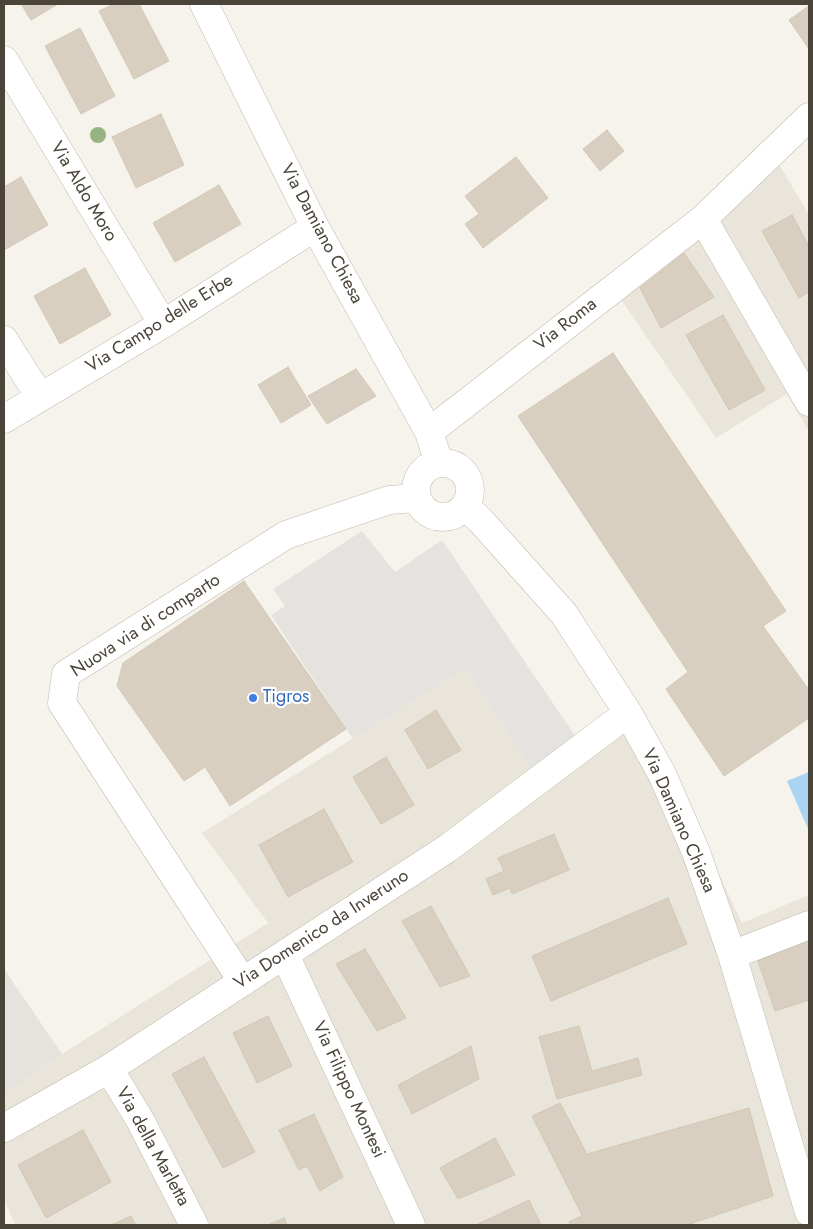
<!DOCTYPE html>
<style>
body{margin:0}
#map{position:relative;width:813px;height:1229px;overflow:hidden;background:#f6f3ec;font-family:Jost,sans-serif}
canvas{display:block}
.frame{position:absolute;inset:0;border:5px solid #4b4439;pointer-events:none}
</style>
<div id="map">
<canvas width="813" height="1229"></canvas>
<div class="frame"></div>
</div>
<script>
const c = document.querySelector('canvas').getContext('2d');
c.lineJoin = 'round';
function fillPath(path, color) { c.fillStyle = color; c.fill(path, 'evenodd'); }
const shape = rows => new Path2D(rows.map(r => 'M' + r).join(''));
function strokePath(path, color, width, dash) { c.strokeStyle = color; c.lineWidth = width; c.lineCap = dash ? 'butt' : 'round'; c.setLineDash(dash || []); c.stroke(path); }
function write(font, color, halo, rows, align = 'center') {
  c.font = font + ' Jost,sans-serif'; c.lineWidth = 4.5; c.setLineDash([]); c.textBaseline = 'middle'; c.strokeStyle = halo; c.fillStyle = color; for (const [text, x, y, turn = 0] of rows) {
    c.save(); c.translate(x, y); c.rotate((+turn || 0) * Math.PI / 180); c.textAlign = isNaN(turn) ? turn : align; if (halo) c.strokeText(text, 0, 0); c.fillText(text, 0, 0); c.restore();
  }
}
const residential = shape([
 [779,164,809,215,809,432,787,394,716,438,618,295],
 [465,668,535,774,578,740,638,701,742,923,809,895,809,1225,15,1225,4,1199,4,1095,62,1054,268,923,202,833]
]);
const industrial = shape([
 [4,969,62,1054,4,1095]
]);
const parking = shape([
 [362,531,395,572,442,540,578,740,535,775,465,668,353,739,271,615,285,606,273,589]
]);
const water = shape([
 [809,772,809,831,787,781]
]);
const building = shape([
 [21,4,58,4,31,20,21,4],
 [114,4,139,4,169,61,134,79,99,11,114,4],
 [809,6,809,49,789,20,809,6],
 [80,28,115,96,81,114,45,46,80,28],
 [161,114,184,165,136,188,112,137,161,114],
 [607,130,624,151,600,171,583,149,607,130],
 [516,157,548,198,483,248,465,224,479,214,465,196,516,157],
 [21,177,48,225,4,250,4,187,21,177],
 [219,185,241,224,175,262,153,223,219,185],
 [792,215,809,246,809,292,799,298,762,231,792,215],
 [684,253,714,297,661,328,640,288,684,253],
 [85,268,111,315,60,344,34,296,85,268],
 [723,315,765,390,729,410,686,335,723,315],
 [613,353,786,611,763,626,809,690,809,718,724,776,666,689,688,672,518,416,613,353],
 [288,367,311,405,281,423,258,385,288,367],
 [356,369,376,396,327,424,308,396,356,369],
 [244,581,346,729,230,806,205,767,184,781,117,686,123,663,244,581],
 [436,710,461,750,428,769,405,730,436,710],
 [386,757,414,805,381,824,353,777,386,757],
 [324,809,353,862,288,897,259,845,324,809],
 [554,834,569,870,512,894,510,888,493,895,486,879,504,871,498,858,554,834],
 [668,898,687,944,551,1001,532,956,668,898],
 [431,906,470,976,440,987,402,921,431,906],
 [809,939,809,1000,775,1011,758,961,809,939],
 [365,949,406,1018,377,1031,336,964,365,949],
 [268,1016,292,1066,257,1083,233,1033,268,1016],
 [579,1026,592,1071,638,1058,642,1075,557,1099,539,1037,579,1026],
 [471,1046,479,1079,412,1114,398,1085,471,1046],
 [204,1057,255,1152,223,1168,172,1074,204,1057],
 [560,1103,587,1154,749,1108,773,1196,687,1225,587,1225,532,1116,560,1103],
 [314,1114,343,1177,320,1191,307,1166,299,1170,279,1130,314,1114],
 [83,1130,111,1182,46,1218,18,1165,83,1130],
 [495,1138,515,1175,458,1199,440,1168,495,1138],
 [529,1200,541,1225,476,1225,529,1200],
 [131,1216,136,1225,111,1225,131,1216],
 [581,1216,585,1225,571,1225,569,1222,581,1216],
 [284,1218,287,1225,268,1225,284,1218]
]);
const minor = shape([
 [204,4,315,227,429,432,439,463],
 [4,60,163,324],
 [703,219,809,402],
 [4,340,40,397],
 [4,419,163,324,315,227],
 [429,432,703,219,809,117],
 '416 490a27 27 0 1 1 54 0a27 27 0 1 1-54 0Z',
 [465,506,481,521,564,614,628,713,662,774,696,852,732,955,809,1212],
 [285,955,411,1225],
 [732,955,809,925],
 [243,982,62,703,66,674,286,535,389,500,417,498],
 [107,1070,117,1082,140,1120,194,1225],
 [4,1128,107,1070,448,848,628,713]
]);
const trees = [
 [98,135]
];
const markers = [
 [253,698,5,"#3f7fe0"]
];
const streetNames = [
 ["Via Aldo Moro",83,192,59],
 ["Via Damiano Chiesa",321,234,62],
 ["Via Campo delle Erbe",160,324,-32],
 ["Via Roma",566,325,-38],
 ["Nuova via di comparto",146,626,-33],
 ["Via Damiano Chiesa",678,821,66],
 ["Via Domenico da Inveruno",322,930,-33],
 ["Via Filippo Montesi",348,1090,65],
 ["Via della Marletta",152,1147,61]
];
const shopNames = [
 ["Tigros",263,698]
];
fillPath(residential, '#eae5da');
fillPath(industrial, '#e6e2dd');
fillPath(parking, '#e5e3e0');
fillPath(water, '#a9d4f2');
fillPath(building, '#d8cfc1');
strokePath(building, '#d3c7b4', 1);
strokePath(minor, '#c2bbae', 29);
strokePath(minor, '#fff', 28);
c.fillStyle = '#97b381';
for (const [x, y] of trees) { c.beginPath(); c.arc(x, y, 8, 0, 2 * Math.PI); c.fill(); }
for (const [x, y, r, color] of markers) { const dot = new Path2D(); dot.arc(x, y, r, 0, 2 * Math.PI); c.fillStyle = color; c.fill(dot); strokePath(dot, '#fff', 2); }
write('18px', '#4b4439', '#fff', streetNames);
write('18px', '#366cbe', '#fff', shopNames, 'left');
</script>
